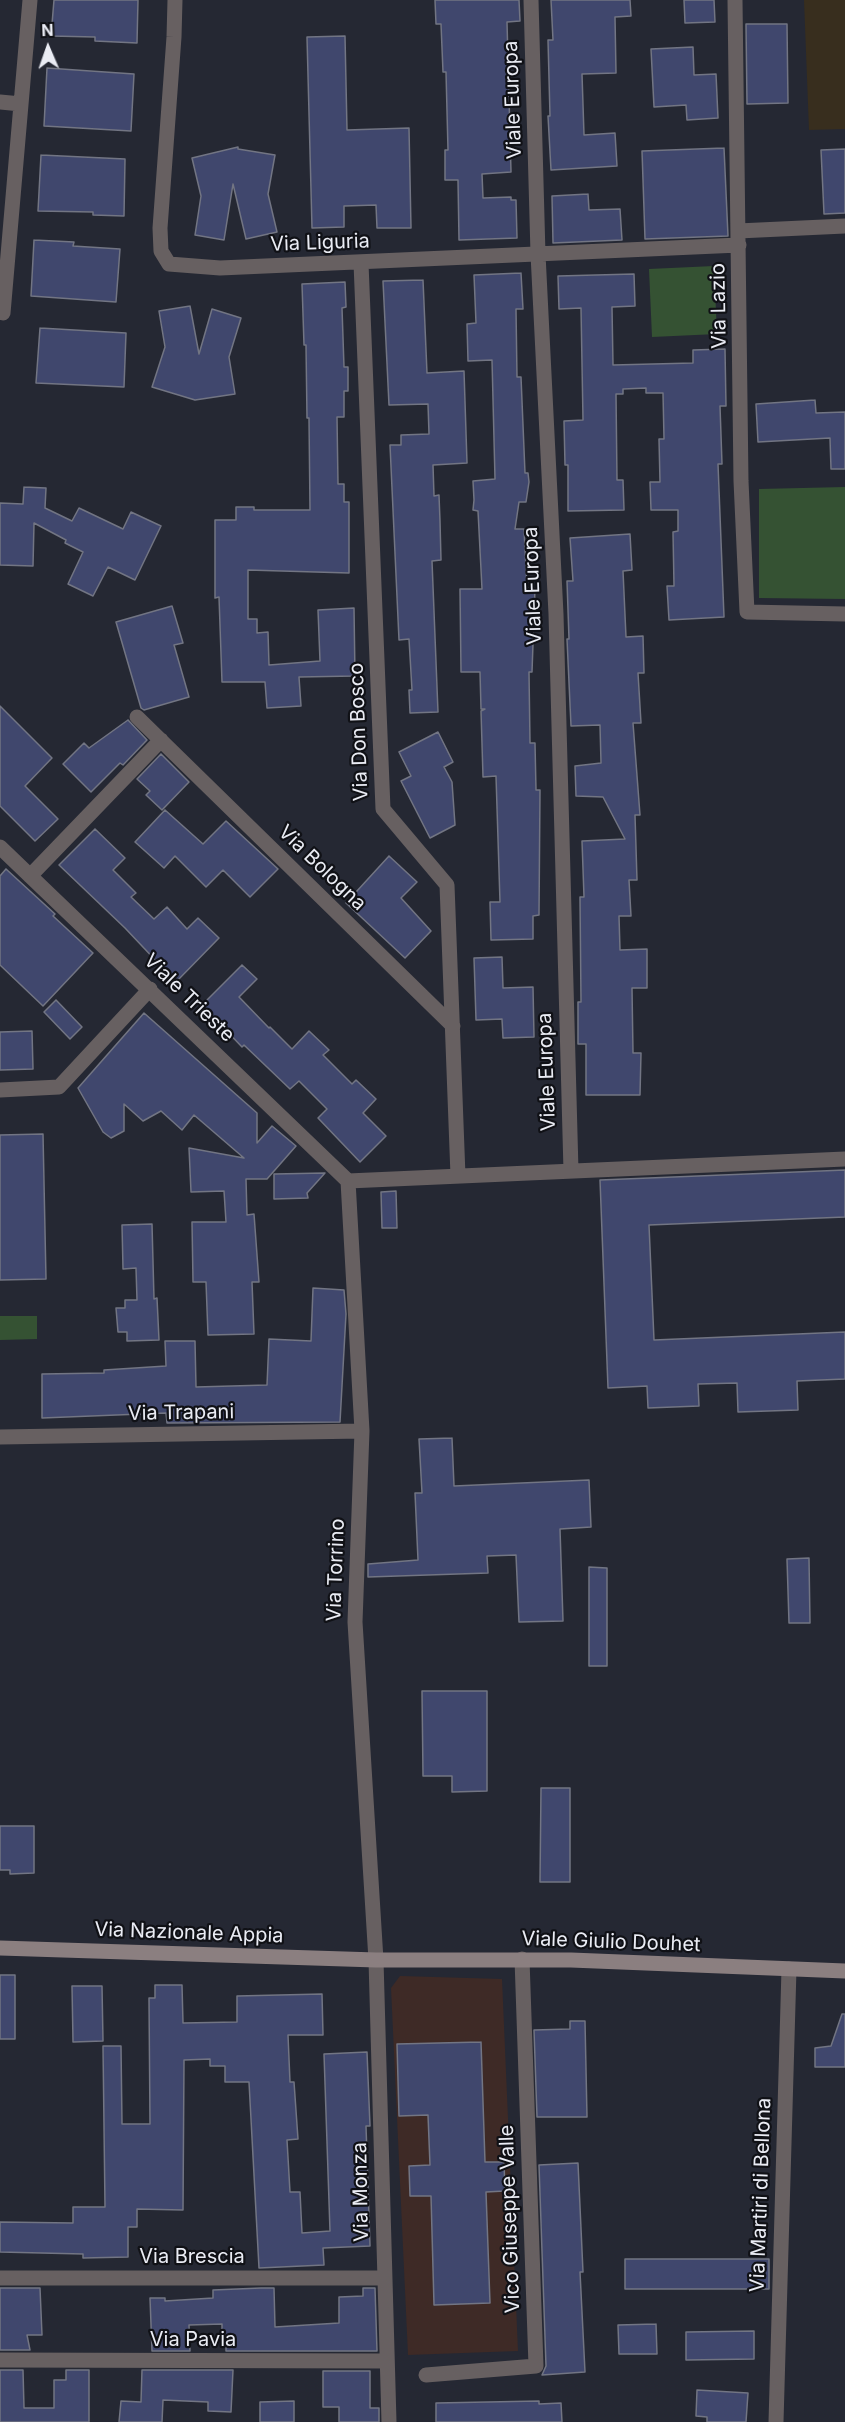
<!DOCTYPE html>
<style>
body{margin:0}
#map{position:relative;width:845px;height:2422px;overflow:hidden;background:#252833;font-family:Inter,sans-serif}
canvas{display:block}
.north{position:absolute;left:18px;top:18px;width:60px;height:60px;-webkit-text-stroke:4px #101116;paint-order:stroke;rotate:358deg;font-size:16px;font-weight:700;line-height:24px;text-align:center;color:#eaecf4}
.north::after{content:'';display:block;margin:auto;width:21px;height:27px;background:#eaecf4;clip-path:polygon(50% 0,100% 100%,50% 72%,0 100%)}
</style>
<div id="map">
<canvas width="845" height="2422"></canvas>
<div class="north">N</div>
</div>
<script>
const c = document.querySelector('canvas').getContext('2d');
c.lineJoin = 'round';
function fillPath(path, color) { c.fillStyle = color; c.fill(path, 'evenodd'); }
const shape = rows => new Path2D(rows.map(r => 'M' + r).join(''));
function strokePath(path, color, width, dash) { c.strokeStyle = color; c.lineWidth = width; c.lineCap = dash ? 'butt' : 'round'; c.setLineDash(dash || []); c.stroke(path); }
function write(font, color, halo, rows, align = 'center') {
  c.font = font + ' Inter,sans-serif'; c.lineWidth = 4.5; c.setLineDash([]); c.textBaseline = 'middle'; c.strokeStyle = halo; c.fillStyle = color; for (const [text, x, y, turn = 0] of rows) {
    c.save(); c.translate(x, y); c.rotate((+turn || 0) * Math.PI / 180); c.textAlign = isNaN(turn) ? turn : align; if (halo) c.strokeText(text, 0, 0); c.fillText(text, 0, 0); c.restore();
  }
}
const education = shape([
 [804,0,845,0,845,129,809,130]
]);
const medical = shape([
 [400,1976,502,1979,518,2351,408,2355,391,1988]
]);
const green = shape([
 [714,266,717,334,652,337,649,269],
 [845,487,845,599,759,598,759,489],
 [0,1316,37,1316,37,1339,0,1340]
]);
const building = shape([
 [54,0,138,0,137,43,95,41,95,37,51,36,54,0],
 [435,0,519,0,520,21,507,22,511,172,482,174,483,198,511,197,511,200,516,200,517,238,459,240,458,180,445,180,445,150,448,150,446,72,443,72,441,24,436,24,435,0],
 [551,0,630,0,631,16,615,17,616,73,582,74,584,135,615,133,617,166,551,170,548,116,550,116,548,40,553,40,551,0],
 [684,0,714,0,715,22,685,23,684,0],
 [746,24,787,24,788,103,747,104,746,24],
 [345,36,347,130,409,128,411,228,377,228,376,205,344,206,344,227,312,228,307,37,345,36],
 [693,47,694,75,716,74,718,118,687,120,686,105,654,107,651,49,693,47],
 [47,68,134,74,131,131,44,126,47,68],
 [238,147,238,149,275,155,268,194,277,232,246,239,233,184,224,240,195,235,201,196,192,158,238,147],
 [724,148,728,236,645,239,642,151,724,148],
 [845,149,845,213,824,214,821,150,845,149],
 [41,155,125,159,124,216,93,215,93,212,38,211,41,155],
 [588,194,589,210,620,209,622,240,553,243,552,196,588,194],
 [34,240,74,242,73,246,120,249,116,302,31,296,34,240],
 [521,273,523,309,516,309,517,377,521,377,525,473,528,473,529,482,526,502,519,502,515,529,524,529,527,588,535,588,532,672,529,672,530,743,535,743,536,790,540,790,539,915,533,916,533,939,491,940,490,902,500,902,496,776,483,777,481,711,485,709,481,709,480,672,461,672,460,589,482,589,478,511,473,510,474,500,473,481,495,479,492,360,468,361,467,324,476,323,474,275,521,273],
 [634,274,635,306,612,307,613,365,693,363,693,350,725,349,726,406,720,406,722,464,718,464,724,617,669,620,667,586,674,586,673,532,678,531,678,510,651,510,650,482,660,482,659,439,664,439,663,393,646,393,646,388,623,389,623,394,616,394,617,480,623,480,624,510,568,511,568,465,565,465,564,421,583,420,581,308,559,309,558,276,634,274],
 [423,280,427,373,464,371,467,463,433,465,434,496,439,495,440,521,441,560,432,561,438,712,410,713,409,690,412,690,409,639,399,640,390,445,401,445,401,435,429,434,428,404,389,405,383,281,423,280],
 [345,282,346,307,342,308,344,367,348,367,348,391,344,391,344,417,337,417,338,484,344,484,344,502,349,502,349,573,248,570,248,619,257,619,257,633,268,632,269,665,320,661,318,610,354,608,355,676,299,677,301,706,267,708,265,682,222,682,219,597,215,598,215,520,236,520,236,507,254,507,254,510,310,510,309,418,307,418,306,345,304,345,302,284,345,282],
 [190,306,199,354,212,309,241,318,229,357,235,394,195,400,152,387,165,347,159,311,190,306],
 [40,328,126,333,124,387,36,383,40,328],
 [815,400,816,413,845,412,845,469,831,469,830,438,758,442,756,404,815,400],
 [24,487,46,488,45,508,72,521,79,508,123,529,131,512,161,526,135,580,108,567,93,596,68,584,83,552,65,543,66,540,34,523,33,566,0,565,0,503,23,504,24,487],
 [630,534,632,570,623,571,626,637,643,636,644,673,638,673,641,723,633,723,640,815,635,815,637,880,629,880,631,916,619,916,620,950,647,949,647,988,632,988,633,1053,641,1053,640,1095,586,1095,586,1044,578,1044,578,1002,581,1002,580,897,584,897,582,841,625,839,603,797,576,796,575,766,601,763,600,725,571,726,567,639,569,639,567,581,573,581,570,538,630,534],
 [172,606,183,643,174,645,189,697,144,710,141,708,116,622,172,606],
 [0,706,52,758,25,786,58,819,35,841,0,806,0,706],
 [128,720,147,740,123,765,120,763,91,792,63,764,84,743,89,748,128,720],
 [438,732,453,762,444,767,452,782,455,825,430,838,401,781,411,776,399,752,438,732],
 [161,754,189,782,162,810,146,795,150,791,137,779,161,754],
 [165,810,203,844,226,821,278,869,250,897,223,870,206,887,175,856,164,868,135,842,165,810],
 [95,829,125,858,113,870,136,893,131,897,154,919,167,907,187,929,198,918,219,938,176,982,125,928,59,865,95,829],
 [389,856,417,882,401,898,431,931,405,958,346,903,389,856],
 [6,869,55,914,53,916,93,953,43,1006,0,965,0,876,6,869],
 [502,957,503,988,533,987,534,1037,503,1038,502,1019,476,1020,474,958,502,957],
 [242,965,257,979,239,997,269,1028,270,1027,292,1049,309,1031,329,1050,323,1055,352,1084,356,1080,376,1099,363,1113,386,1136,360,1162,318,1118,327,1109,299,1081,290,1089,244,1045,242,1047,202,1005,242,965],
 [56,1000,82,1027,70,1039,44,1012,56,1000],
 [144,1013,257,1113,257,1143,272,1126,296,1146,267,1179,246,1179,247,1215,254,1214,259,1282,252,1282,254,1334,208,1335,206,1282,193,1282,192,1222,226,1222,224,1191,191,1192,189,1148,244,1158,194,1115,182,1130,161,1111,143,1121,124,1104,124,1131,111,1138,103,1132,78,1088,144,1013],
 [32,1031,33,1069,0,1070,0,1032,32,1031],
 [43,1134,46,1279,0,1280,0,1135,43,1134],
 [845,1170,845,1217,649,1225,654,1340,845,1332,845,1379,797,1381,798,1410,738,1412,737,1383,698,1384,699,1406,648,1408,647,1386,608,1388,600,1180,845,1170],
 [325,1173,307,1193,308,1198,274,1199,274,1174,325,1173],
 [396,1191,397,1228,382,1228,381,1192,396,1191],
 [152,1224,154,1299,157,1298,159,1340,127,1341,127,1332,118,1332,116,1308,125,1308,125,1300,137,1300,136,1268,123,1269,122,1225,152,1224],
 [313,1288,344,1290,346,1314,340,1422,167,1423,166,1413,42,1418,42,1374,104,1373,104,1370,166,1366,165,1341,195,1341,196,1387,267,1385,269,1339,311,1341,313,1288],
 [452,1438,454,1486,589,1480,591,1527,560,1529,563,1621,519,1622,516,1555,487,1556,488,1573,368,1577,368,1564,418,1560,415,1493,422,1493,419,1439,452,1438],
 [809,1558,810,1623,789,1623,787,1559,809,1558],
 [589,1567,607,1568,607,1666,589,1666,589,1567],
 [422,1691,487,1691,487,1791,452,1792,452,1776,423,1776,422,1691],
 [541,1788,570,1788,570,1882,540,1882,541,1788],
 [0,1826,34,1826,34,1873,10,1874,10,1870,0,1870,0,1826],
 [0,1975,15,1975,15,2039,0,2039,0,1975],
 [155,1985,182,1985,183,2023,237,2022,237,1996,322,1994,323,2035,288,2035,290,2082,294,2082,298,2139,287,2140,290,2192,300,2192,302,2233,330,2231,324,2054,367,2052,370,2126,366,2126,370,2246,323,2248,324,2265,259,2268,249,2082,225,2082,225,2066,210,2066,210,2059,184,2060,183,2210,137,2209,137,2227,128,2227,128,2257,83,2258,83,2254,0,2252,0,2222,73,2223,73,2207,105,2207,103,2046,121,2046,122,2124,150,2124,149,1998,155,1998,155,1985],
 [72,1986,102,1986,103,2041,73,2042,72,1986],
 [842,2014,845,2014,845,2067,815,2067,815,2048,831,2046,842,2014],
 [570,2021,585,2021,587,2117,537,2117,534,2030,570,2029,570,2021],
 [481,2042,485,2162,504,2162,505,2191,486,2192,490,2303,434,2305,431,2196,410,2196,409,2166,430,2165,428,2115,399,2116,397,2044,481,2042],
 [578,2163,583,2272,580,2272,585,2372,542,2375,546,2366,539,2165,578,2163],
 [625,2259,769,2259,769,2289,625,2289,625,2259],
 [0,2288,40,2288,42,2335,27,2335,30,2350,0,2350,0,2288],
 [261,2288,274,2288,275,2327,339,2323,339,2297,363,2296,363,2288,375,2288,377,2351,226,2351,226,2340,222,2340,222,2324,189,2325,190,2351,152,2351,150,2298,165,2298,165,2301,213,2298,213,2290,261,2288],
 [656,2324,657,2354,619,2354,618,2325,656,2324],
 [754,2331,754,2359,686,2360,686,2332,754,2331],
 [0,2370,23,2370,24,2408,54,2408,54,2380,66,2380,66,2370,89,2370,89,2422,0,2422,0,2370],
 [142,2370,233,2370,231,2412,208,2411,208,2402,163,2400,162,2422,119,2422,121,2401,141,2402,142,2370],
 [323,2371,370,2371,370,2408,379,2408,379,2422,339,2422,339,2407,323,2407,323,2371],
 [697,2390,748,2393,746,2422,707,2422,707,2417,696,2416,697,2390],
 [294,2401,294,2422,260,2422,260,2402,294,2401],
 [539,2401,539,2404,561,2403,562,2422,436,2422,436,2403,539,2401]
]);
const minor = shape([
 [175,0,174,37,160,228,161,251,169,264,220,268,739,245],
 [531,0,538,254,556,614,571,1171],
 [735,0,741,481,747,612,845,614],
 [0,102,21,104],
 [738,231,845,226],
 [361,263,383,809,447,885,458,1176],
 [0,312,3,313,30,0],
 [137,717,453,1026],
 [0,847,348,1181],
 [30,876,161,740],
 [0,1090,59,1087,150,989],
 [348,1181,362,1431,355,1622,376,1960,389,2422],
 [348,1181,845,1159],
 [0,1437,362,1431],
 [0,2278,384,2278],
 [0,2360,387,2361],
 [426,2375,536,2366,522,1959],
 [776,2422,789,1969]
]);
const secondary = shape([
 [0,1948,376,1960,571,1960,845,1971]
]);
const streetNames = [
 ["Viale Europa",513,100,-92],
 ["Via Liguria",320,243,-2],
 ["Via Lazio",719,306,-91],
 ["Viale Europa",533,586,-92],
 ["Via Don Bosco",359,732,-92],
 ["Via Bologna",322,868,44],
 ["Viale Trieste",189,998,44],
 ["Viale Europa",547,1072,-92],
 ["Via Trapani",181,1413,-1],
 ["Via Torrino",336,1570,-88],
 ["Via Nazionale Appia",189,1933,2],
 ["Viale Giulio Douhet",611,1942,2],
 ["Via Monza",361,2192,-91],
 ["Via Martiri di Bellona",761,2195,-88],
 ["Vico Giuseppe Valle",510,2219,-92],
 ["Via Brescia",192,2257],
 ["Via Pavia",193,2340]
];
fillPath(education, '#382e1e');
fillPath(medical, '#3e2a26');
fillPath(green, '#355233');
fillPath(building, '#40476d');
strokePath(building, '#727583', 1.5);
strokePath(minor, '#676061', 15);
strokePath(secondary, '#8b7f80', 15);
write('20px', '#eaecf4', '#101116', streetNames);
</script>
